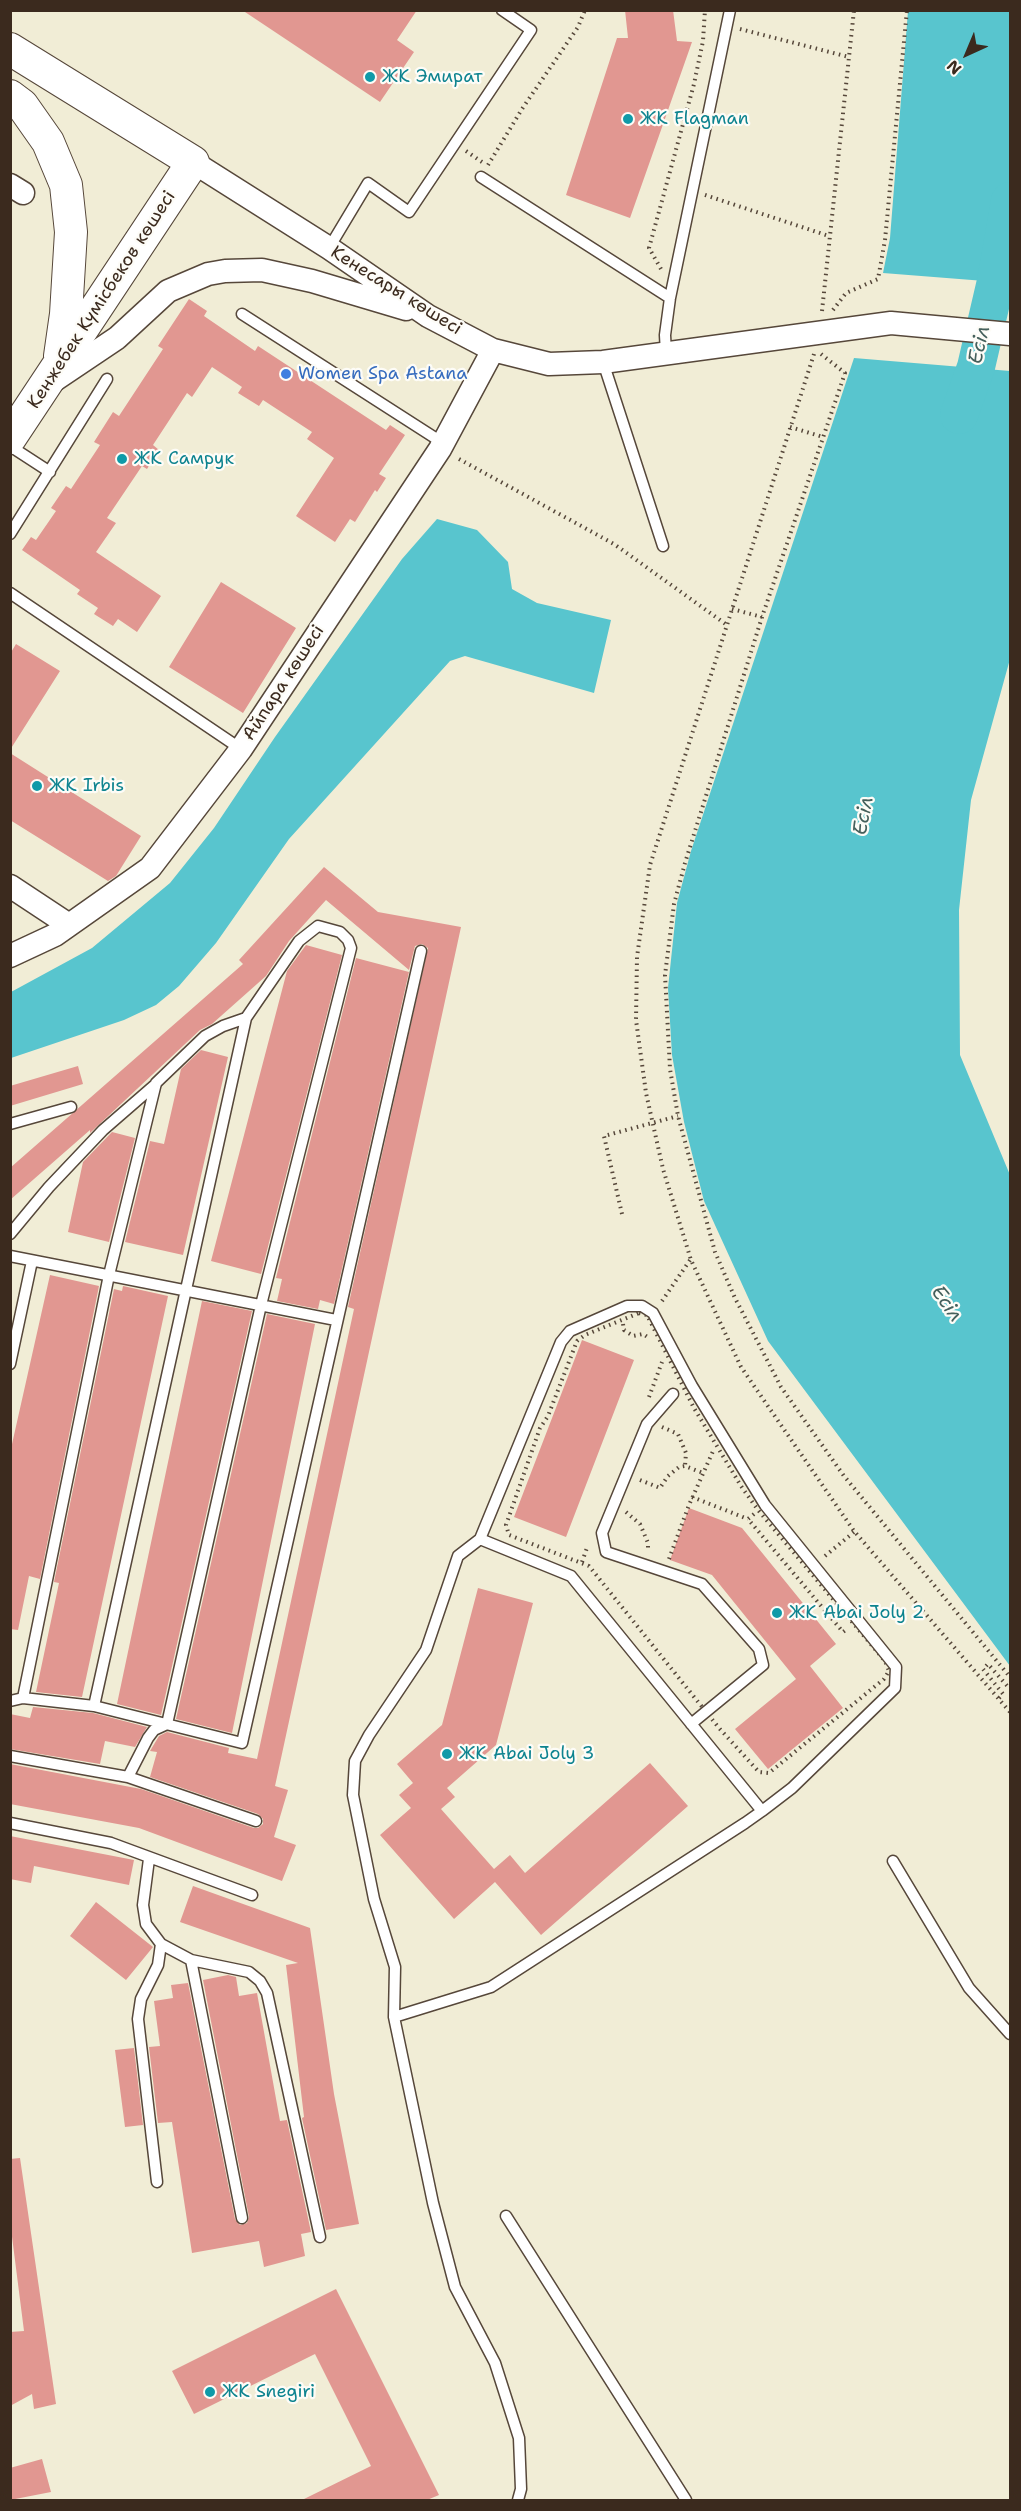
<!DOCTYPE html>
<meta charset="utf-8">
<style>
body{margin:0}
#map{position:relative;width:1021px;height:2511px;overflow:hidden;background:#f1edd6;font-family:"Shantell Sans",sans-serif}
canvas{display:block}
.frame{position:absolute;inset:0;border:12px solid #3b2a1e;pointer-events:none}
.north{position:absolute;left:937px;top:24px;width:60px;height:60px;-webkit-text-stroke:4px #fdfcf7;paint-order:stroke;rotate:224deg;font-size:16px;font-weight:700;line-height:24px;text-align:center;color:#3b2a1e}
.north::after{content:'';display:block;margin:auto;width:21px;height:27px;background:#3b2a1e;clip-path:polygon(50% 0,100% 100%,50% 72%,0 100%)}
</style>
<div id="map">
<canvas width="1021" height="2511"></canvas>
<div class="frame"></div>
<div class="north">N</div>
</div>
<script>
const c = document.querySelector('canvas').getContext('2d');
c.lineJoin = 'round';
function fillPath(path, color) { c.fillStyle = color; c.fill(path, 'evenodd'); }
const shape = rows => new Path2D(rows.map(r => 'M' + r).join(''));
function strokePath(path, color, width, dash) { c.strokeStyle = color; c.lineWidth = width; c.lineCap = dash ? 'butt' : 'round'; c.setLineDash(dash || []); c.stroke(path); }
function write(font, color, halo, rows, align = 'center') {
  c.font = font + ' "Shantell Sans",sans-serif'; c.lineWidth = 4.5; c.setLineDash([]); c.textBaseline = 'middle'; c.strokeStyle = halo; c.fillStyle = color; for (const [text, x, y, turn = 0] of rows) {
    c.save(); c.translate(x, y); c.rotate((+turn || 0) * Math.PI / 180); c.textAlign = isNaN(turn) ? turn : align; if (halo) c.strokeText(text, 0, 0); c.fillText(text, 0, 0); c.restore();
  }
}
const water = shape([
 [908,11,1010,11,1010,283,883,273,890,238],
 [854,358,1010,371,1010,659,971,800,959,910,960,1055,1010,1175,1010,1666,768,1341,704,1201,684,1122,672,1055,668,988,677,903,691,851],
 [437,519,477,530,508,562,512,589,537,603,611,620,594,693,465,656,450,661,289,839,216,943,179,986,156,1005,124,1020,11,1058,11,992,92,948,170,883,214,828,275,737,402,559]
]);
const river = shape([
 [959,415,976,367,996,281,1010,201]
]);
const building = shape([
 [242,10,417,10,397,40,414,52,380,102],
 [625,10,673,10,677,41,692,42,630,218,566,195,617,38,628,38],
 [189,299,207,311,204,316,255,351,258,346,386,430,390,425,405,435,379,474,386,478,377,492,375,490,355,522,350,519,335,542,296,516,334,458,307,439,312,432,263,400,259,406,238,393,242,387,212,367,192,397,187,393,153,445,159,450,147,469,142,466,107,518,116,523,96,552,161,596,137,632,118,619,113,626,94,614,98,608,77,594,80,590,22,550,31,537,36,540,56,511,51,508,66,486,71,489,100,445,94,442,113,412,119,416,163,349,158,346],
 [221,582,296,628,243,713,169,667],
 [16,644,60,671,10,750,10,654],
 [10,753,141,836,116,876,108,881,10,820],
 [324,867,378,912,461,927,275,1786,288,1790,274,1837,296,1845,282,1881,139,1828,10,1804,10,1764,141,1789,254,1828,258,1828,263,1824,263,1819,258,1814,150,1777,157,1752,150,1751,159,1736,167,1732,229,1748,228,1753,257,1759,354,1309,348,1307,428,948,422,944,415,946,409,970,326,900,289,941,266,976,212,1024,200,1030,90,1133,90,1130,10,1200,10,1168,243,964,239,960],
 [306,945,342,955,261,1274,211,1261,287,971],
 [356,958,409,972,334,1304,320,1300,318,1309,277,1301,282,1279,276,1278],
 [201,1050,228,1057,183,1255,125,1242,150,1141,164,1144,181,1069],
 [78,1066,83,1084,10,1106,10,1086],
 [112,1132,135,1138,109,1242,68,1232,83,1162],
 [50,1275,99,1286,40,1579,29,1576,18,1630,10,1629,10,1453],
 [123,1286,168,1296,82,1697,36,1692,59,1583,54,1582,114,1289,122,1291],
 [202,1301,252,1311,161,1715,117,1704],
 [267,1314,315,1324,232,1733,176,1719],
 [582,1340,634,1360,566,1537,514,1517],
 [689,1508,742,1528,836,1644,810,1666,843,1708,768,1769,735,1729,796,1679,712,1575,670,1560],
 [478,1588,533,1603,496,1745,447,1788,455,1797,441,1809,494,1869,510,1855,525,1873,650,1763,688,1806,541,1935,495,1882,454,1919,380,1835,411,1808,399,1795,413,1783,397,1764,442,1725],
 [33,1707,93,1713,147,1727,135,1747,105,1741,100,1764,10,1749,10,1714,30,1718],
 [10,1836,134,1860,129,1885,34,1866,31,1883,10,1879],
 [193,1886,310,1928,334,2094,359,2224,326,2230,302,2118,304,2117,286,1965,298,1963,180,1922],
 [96,1902,153,1947,126,1980,70,1936],
 [228,1975,236,1977,239,1996,257,1993,280,2121,287,2120,311,2232,301,2234,305,2256,264,2267,259,2241,192,2253,172,2122,158,2123,149,2047,160,2046,154,2001,173,1998,171,1985,188,1983,235,2219,240,2225,247,2223,249,2217,203,1980],
 [134,2048,143,2125,125,2127,115,2050],
 [20,2158,56,2404,34,2409,32,2394,10,2406,10,2332,24,2331,10,2221,10,2159],
 [336,2289,439,2495,427,2500,302,2500,371,2466,315,2354,194,2414,172,2371],
 [42,2459,51,2492,10,2500,10,2468]
]);
const path = shape([
 [740,29,849,57],
 [466,151,482,162],
 [488,165,522,109,578,27,585,10],
 [705,195,829,236],
 [661,269,649,248,694,84,703,41,705,10],
 [833,310,846,293,878,279,885,240,907,10],
 [822,311,854,10],
 [814,354,650,865,637,957,636,1020,646,1093,663,1169,691,1260,741,1367,854,1531,1010,1712],
 [821,354,845,373,762,617,685,863,674,904,665,975,670,1069,678,1116,715,1252,735,1298,781,1387,844,1476,1010,1677],
 [790,427,823,437],
 [459,459,614,544,727,625],
 [732,609,762,617],
 [622,1214,604,1136,678,1116],
 [662,1301,690,1260],
 [639,1313,647,1315,694,1408,741,1486,758,1510,885,1661,889,1671,884,1679,769,1773,759,1772,719,1728,589,1566,509,1535,506,1525,540,1428,548,1416,577,1341,585,1335,639,1313],
 [623,1324,624,1330,633,1336,643,1334,649,1338],
 [649,1397,662,1362],
 [662,1427,678,1434,686,1453,685,1466],
 [640,1480,660,1488,668,1476,679,1467,685,1466,703,1473],
 [692,1497,748,1519],
 [626,1512,640,1524,648,1543,648,1550],
 [754,1514,748,1519,843,1632,847,1629],
 [825,1556,854,1532],
 [669,1559,689,1505,714,1449],
 [582,1562,588,1545],
 [999,1698,1003,1694,983,1669,988,1664,1010,1689]
]);
const lane = shape([
 [481,177,670,298],
 [329,248,368,183,409,212,531,30,502,10],
 [242,314,443,443],
 [666,353,665,335,670,298,730,10],
 [603,362,663,546],
 [10,446,50,472],
 [10,534,107,379],
 [10,593,241,749],
 [10,1124,71,1107],
 [10,1234,49,1187,103,1130,156,1084],
 [10,1256,336,1320],
 [10,1364,32,1261],
 [673,1394,647,1424,602,1533,606,1552,702,1584,759,1649,763,1665,691,1724],
 [480,1539,458,1556,426,1650,369,1735,355,1761,353,1795,374,1899,395,1967,394,2017,433,2203,455,2287,495,2363,519,2438,521,2489,518,2500],
 [23,1698,109,1275,156,1083,205,1036,223,1026,246,1018],
 [10,1701,23,1698,94,1706,242,1743,421,951],
 [94,1706,246,1018,299,941,318,926,340,932,348,940,351,948,261,1305,167,1724],
 [10,1756,128,1777,256,1821],
 [128,1777,148,1738,154,1730,167,1724],
 [10,1823,111,1843,252,1895],
 [149,1859,143,1905,146,1924,161,1944,191,1960,249,1972,260,1981,267,1993,320,2237],
 [893,1861,969,1988,1010,2034],
 [191,1960,242,2218],
 [394,2017,491,1987,745,1823,762,1811,792,1788,895,1688,896,1667,765,1505,692,1386,653,1313,642,1306,627,1306,570,1331,561,1342,480,1539,571,1576,762,1811],
 [157,2182,138,2019,141,1999,158,1965,161,1944],
 [506,2216,686,2500]
]);
const street = shape([
 [193,162,329,248,428,316,493,350,549,364,603,362,891,323,1010,334],
 [10,185,23,193],
 [53,381,117,338,168,291,208,274,225,271,262,270,312,281,406,309],
 [10,886,69,925],
 [10,956,55,935,150,868,241,749,440,449,493,350]
]);
const secondary = shape([
 [10,49,193,162,10,438],
 [10,96,22,105,48,142,66,185,71,232,66,314,60,356]
]);
const markers = [
 [370,77,6,"#0f9aa8"],
 [628,119,6,"#0f9aa8"],
 [286,374,6,"#3f7fe0"],
 [122,459,6,"#0f9aa8"],
 [37,786,6,"#0f9aa8"],
 [777,1613,6,"#0f9aa8"],
 [447,1754,6,"#0f9aa8"],
 [210,2392,6,"#0f9aa8"]
];
const cultureNames = [
 ["ЖК Эмират",382,77],
 ["ЖК Flagman",640,119],
 ["ЖК Самрук",134,459],
 ["ЖК Irbis",49,786],
 ["ЖК Abai Joly 2",789,1613],
 ["ЖК Abai Joly 3",459,1754],
 ["ЖК Snegiri",222,2392]
];
const streetNames = [
 ["Кенесары көшесі",396,291,32],
 ["Кенжебек Күмісбеков көшесі",102,300,-57],
 ["Айпара көшесі",284,683,-57]
];
const shopNames = [
 ["Women Spa Astana",298,374]
];
const waterNames = [
 ["Есіл",980,345,-77],
 ["Есіл",864,816,-79],
 ["Есіл",946,1304,55]
];
fillPath(water, '#58c5ce');
strokePath(river, '#58c5ce', 38);
fillPath(building, '#e19791');
strokePath(lane, '#56473a', 13);
strokePath(street, '#56473a', 25);
strokePath(secondary, '#56473a', 34);
strokePath(path, '#56473a', 4, [1.5, 4.5]);
strokePath(lane, '#fff', 10);
strokePath(street, '#fff', 22);
strokePath(secondary, '#fff', 32);
for (const [x, y, r, color] of markers) { const dot = new Path2D(); dot.arc(x, y, r, 0, 2 * Math.PI); c.fillStyle = color; c.fill(dot); strokePath(dot, '#fdfcf7', 2); }
write('18px', '#0d838f', '#fdfcf7', cultureNames, 'left');
write('18px', '#3b2a1e', '#fdfcf7', streetNames);
write('18px', '#366cbe', '#fdfcf7', shopNames, 'left');
write('italic 20px', '#45605c', '#fdfcf7', waterNames);
</script>
